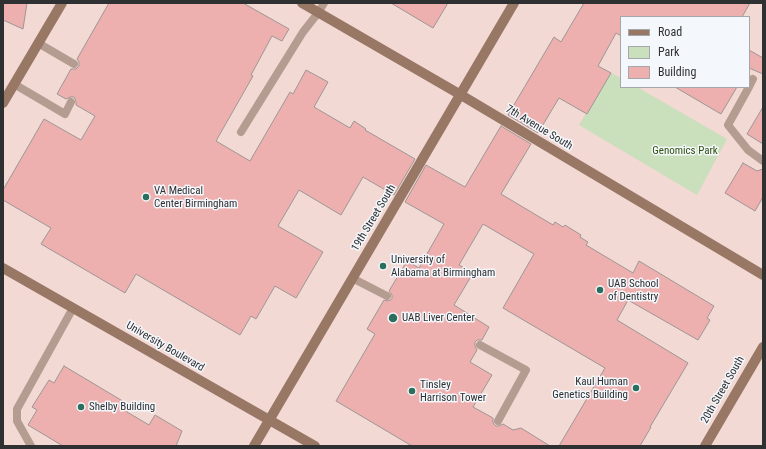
<!DOCTYPE html>
<style>
body{margin:0}
#map{position:relative;width:766px;height:449px;overflow:hidden;background:#e7eaee;font-family:"Roboto Condensed",sans-serif}
canvas{display:block}
.frame{position:absolute;inset:0;border:4px solid #2f3031;pointer-events:none}
.legend{position:absolute;left:620px;top:16px;width:130px;height:72px;box-sizing:border-box;background:#f4f7fb;border:1px solid #a5a7aa;margin:0;padding:5px 7px;list-style:none;font-size:12px;color:#2f3031}
.legend li{display:flex;align-items:center;gap:8px;height:20px}
.legend b{width:20px;border:1px solid #a5a7aa}
</style>
<div id="map">
<canvas width="766" height="449"></canvas>
<div class="frame"></div>
<ul class="legend">
<li><b style="height:5px;background:#987765"></b>Road</li>
<li><b style="height:11px;background:#cadfbb"></b>Park</li>
<li><b style="height:11px;background:#eeb0ae"></b>Building</li>
</ul>
</div>
<script>
const c = document.querySelector('canvas').getContext('2d');
c.lineJoin = 'round';
function fillPath(path, color) { c.fillStyle = color; c.fill(path, 'evenodd'); }
const shape = rows => new Path2D(rows.map(r => 'M' + r).join(''));
function strokePath(path, color, width, dash) { c.strokeStyle = color; c.lineWidth = width; c.lineCap = dash ? 'butt' : 'round'; c.setLineDash(dash || []); c.stroke(path); }
function write(font, color, halo, rows, align = 'center') {
  c.font = font + ' "Roboto Condensed",sans-serif'; c.lineWidth = 3; c.setLineDash([]); c.textBaseline = 'middle'; c.strokeStyle = halo; c.fillStyle = color; for (const [text, x, y, turn = 0] of rows) {
    c.save(); c.translate(x, y); c.rotate((+turn || 0) * Math.PI / 180); c.textAlign = isNaN(turn) ? turn : align; if (halo) c.strokeText(text, 0, 0); c.fillText(text, 0, 0); c.restore();
  }
}
const education = shape([
 [3,3,763,3,763,446,3,446],
 [621,17,749,17,749,87,621,87]
]);
const green = shape([
 [611,73,621,78,621,87,637,87,727,139,697,195,579,125]
]);
const building = shape([
 [3,3,27,3,23,29,3,20,3,3],
 [109,3,243,3,289,29,282,41,272,36,251,75,253,76,216,141,250,161,290,92,293,94,306,70,328,82,314,107,350,128,354,121,366,129,365,130,415,159,394,195,363,177,341,215,299,190,278,226,323,252,296,298,275,286,256,319,251,316,240,335,136,274,125,293,41,244,51,228,3,200,3,190,44,119,81,140,95,116,76,105,76,101,74,97,70,97,66,99,57,94,71,69,76,69,79,66,79,62,77,59,109,3],
 [391,3,448,3,433,28,391,3],
 [584,3,750,3,742,17,621,17,621,36,616,33,598,66,611,73,587,114,559,98,538,133,508,115,554,37,561,42,584,3],
 [749,50,763,58,763,74,749,68,749,50],
 [675,87,737,87,721,114,675,87],
 [763,107,763,144,747,134,763,107],
 [501,126,531,144,501,194,553,225,555,222,563,227,565,225,581,235,580,237,588,242,586,245,633,273,639,261,714,306,707,318,710,320,698,340,628,300,617,320,688,363,650,427,651,427,640,446,559,446,605,368,503,308,534,254,483,224,459,265,473,273,454,305,489,327,482,340,477,340,475,342,475,346,477,350,470,362,492,375,473,407,493,418,493,423,496,426,499,426,503,424,513,430,521,428,550,446,412,446,336,401,375,334,367,329,384,300,388,301,392,299,392,295,389,291,407,261,419,268,444,224,405,202,426,165,465,187,501,126],
 [743,163,757,171,763,169,763,197,755,211,725,193,743,163],
 [64,366,131,406,127,412,149,425,155,415,182,431,176,446,63,446,28,425,37,410,32,407,49,380,54,383,64,366]
]);
const lane = shape([
 [38,43,74,64],
 [14,84,65,114,71,102],
 [749,87,728,125,748,150,763,161],
 [749,87,753,79],
 [241,132,303,32,318,13,324,3],
 [352,278,387,296],
 [480,345,526,370,498,421],
 [31,446,17,421,17,409,73,308]
]);
const secondary = shape([
 [302,3,461,95,763,275],
 [3,103,62,3],
 [3,268,315,446],
 [254,446,514,3],
 [705,446,763,347]
]);
const markers = [
 [146,197,4,"#2c6e5e"],
 [383,266,4,"#2c6e5e"],
 [600,290,4,"#2c6e5e"],
 [393,318,5,"#2c6e5e"],
 [636,388,4,"#2c6e5e"],
 [412,391,4,"#2c6e5e"],
 [81,407,4,"#2c6e5e"]
];
const streetNames = [
 ["7th Avenue South",539,128,31],
 ["19th Street South",374,218,-59],
 ["University Boulevard",165,347,30],
 ["20th Street South",723,390,-60]
];
const parkNames = [
 ["Genomics Park",685,151]
];
const poiNames = [
 ["VA Medical",154,191],
 ["Center Birmingham",154,204],
 ["University of",391,260],
 ["Alabama at Birmingham",391,273],
 ["UAB School",608,284],
 ["of Dentistry",608,297],
 ["UAB Liver Center",402,318],
 ["Kaul Human",628,382,"right"],
 ["Genetics Building",628,395,"right"],
 ["Tinsley",420,385],
 ["Harrison Tower",420,398],
 ["Shelby Building",89,407]
];
fillPath(education, '#f3d9d4');
fillPath(green, '#cadfbb');
fillPath(building, '#eeb0ae');
strokePath(building, '#9c9797', 1);
strokePath(lane, '#b49c90', 8);
strokePath(secondary, '#987765', 10);
for (const [x, y, r, color] of markers) { const dot = new Path2D(); dot.arc(x, y, r, 0, 2 * Math.PI); c.fillStyle = color; c.fill(dot); strokePath(dot, '#f4f7fb', 1.5); }
write('11px', '#2f3031', '#f4f7fb', streetNames);
write('11px', '#2f520d', '#f4f7fb', parkNames);
write('11px', '#2f3031', '#f4f7fb', poiNames, 'left');
</script>
